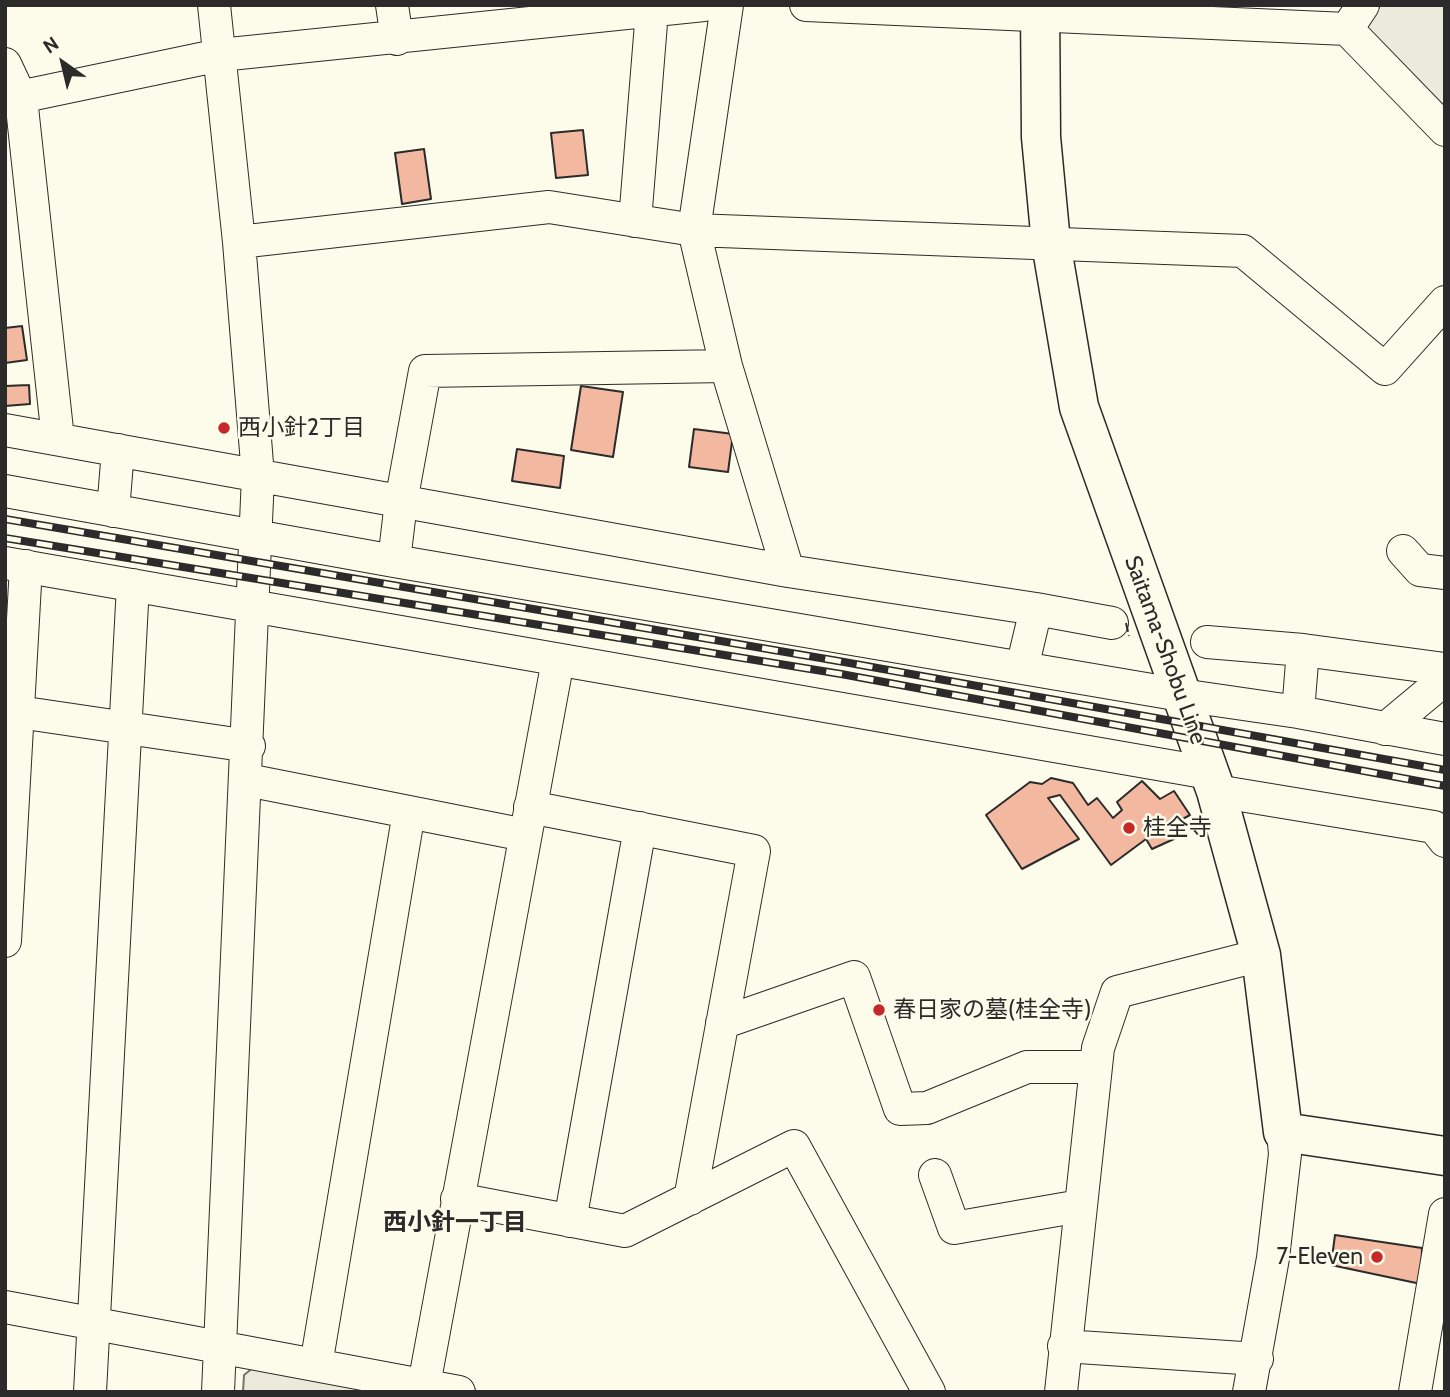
<!DOCTYPE html>
<meta charset="utf-8">
<style>
body{margin:0}
#map{position:relative;width:1450px;height:1397px;overflow:hidden;background:#fdfbea;font-family:Cabin,sans-serif}
canvas{display:block}
.frame{position:absolute;inset:0;border:7px solid #2b2b2b;pointer-events:none}
.north{position:absolute;left:28px;top:28px;width:70px;height:70px;-webkit-text-stroke:5px #fdfbea;paint-order:stroke;rotate:326deg;font-size:19px;font-weight:700;line-height:28px;text-align:center;color:#2b2b2b}
.north::after{content:'';display:block;margin:auto;width:24px;height:32px;background:#2b2b2b;clip-path:polygon(50% 0,100% 100%,50% 72%,0 100%)}
</style>
<div id="map">
<canvas width="1450" height="1397"></canvas>
<div class="frame"></div>
<div class="north">N</div>
</div>
<script>
const c = document.querySelector('canvas').getContext('2d');
c.lineJoin = 'round';
function fillPath(path, color) { c.fillStyle = color; c.fill(path, 'evenodd'); }
const shape = rows => new Path2D(rows.map(r => 'M' + r).join(''));
function strokePath(path, color, width, dash) { c.strokeStyle = color; c.lineWidth = width; c.lineCap = dash ? 'butt' : 'round'; c.setLineDash(dash || []); c.stroke(path); }
function write(font, color, halo, rows, align = 'center') {
  c.font = font + ' Cabin,"Noto Sans JP",sans-serif'; c.lineWidth = 5; c.setLineDash([]); c.textBaseline = 'middle'; c.strokeStyle = halo; c.fillStyle = color; for (const [text, x, y, turn = 0] of rows) {
    c.save(); c.translate(x, y); c.rotate((+turn || 0) * Math.PI / 180); c.textAlign = isNaN(turn) ? turn : align; if (halo) c.strokeText(text, 0, 0); c.fillText(text, 0, 0); c.restore();
  }
}
const green = shape([
 [1380,5,1445,5,1445,115,1365,30,1380,5],
 [254,1367,381,1392,243,1392,244,1375,254,1367]
]);
const building = shape([
 [583,130,588,175,556,178,551,133,583,130],
 [424,149,431,199,402,204,395,153,424,149],
 [22,326,27,360,5,363,5,328,22,326],
 [29,385,30,404,5,406,5,386,29,385],
 [581,386,623,392,613,457,571,450,581,386],
 [694,429,733,434,728,472,689,467,694,429],
 [517,449,564,456,560,488,512,481,517,449],
 [1051,778,1073,783,1088,805,1097,798,1113,818,1122,810,1117,802,1142,781,1160,799,1174,791,1190,815,1168,827,1174,839,1152,849,1146,839,1111,865,1060,795,1048,798,1079,839,1022,869,986,815,1030,782,1042,784,1051,778],
 [1335,1235,1422,1248,1421,1284,1331,1265,1335,1235]
]);
const minor = shape([
 [214,5,239,242,258,476,218,1392],
 [392,5,397,39],
 [727,5,694,230,726,366,788,571],
 [806,5,1347,29,1445,130],
 [1347,29,1363,5],
 [5,64,21,98,58,439],
 [5,100,220,55,704,5],
 [635,221,652,11],
 [239,242,549,207,694,230,1243,251,1385,369,1445,302],
 [5,430,788,571,1036,609,1022,668],
 [5,491,394,561,1181,695,1298,712],
 [113,511,118,450],
 [1403,551,1420,570,1445,573],
 [394,561,401,502,425,371,726,366],
 [5,563,1209,773],
 [1036,609,1112,623],
 [1207,642,1303,650,1445,669],
 [1303,650,1298,712,1445,739],
 [5,710,249,746],
 [1385,729,1445,679],
 [247,780,525,835],
 [1216,791,1434,827,1445,841],
 [530,807,754,851,690,1199],
 [5,941,26,566],
 [722,1023,854,977,900,1109,927,1108,1027,1067,1096,1067],
 [935,1175,954,1228,1080,1206],
 [457,1199,625,1231,794,1146,929,1392],
 [570,1221,640,828],
 [5,1307,459,1392],
 [1064,1346,1257,1359],
 [316,1365,409,812],
 [424,1385,558,660],
 [90,1392,133,585],
 [1061,1392,1098,1048,1117,992,1261,955],
 [1249,1392,1273,1258,1285,1154,1283,1132],
 [1415,1392,1445,1214]
]);
const major = shape([
 [1040,5,1041,137,1051,243,1079,407,1216,791,1261,955,1283,1132,1445,1156]
]);
const rail = shape([
 [5,519,844,662,1445,770],
 [5,538,841,674,1445,786]
]);
const fence = shape([
 [1126,623,1129,636]
]);
const markers = [
 [224,428,7,"#c62828"],
 [1129,828,7,"#c62828"],
 [879,1010,7,"#c62828"],
 [1377,1257,7,"#c62828"]
];
const poiNames = [
 ["西小針2丁目",238,428],
 ["桂全寺",1143,828],
 ["春日家の墓(桂全寺)",893,1010],
 ["7-Eleven",1363,1257,"right"]
];
const streetNames = [
 ["Saitama-Shobu Line",1165,650,70]
];
const neighbourhoodNames = [
 ["西小針一丁目",455,1223]
];
fillPath(green, '#ecebdb');
strokePath(green, '#74746e', 2);
fillPath(building, '#f2b8a0');
strokePath(building, '#2b2b2b', 2);
strokePath(minor, '#2b2b2b', 34);
strokePath(major, '#2b2b2b', 41);
strokePath(minor, '#fdfbea', 32);
strokePath(major, '#fdfbea', 38);
strokePath(rail, '#2b2b2b', 8);
strokePath(rail, '#fdfbea', 5, [16]);
strokePath(fence, '#2b2b2b', 2, [9, 3.5]);
for (const [x, y, r, color] of markers) { const dot = new Path2D(); dot.arc(x, y, r, 0, 2 * Math.PI); c.fillStyle = color; c.fill(dot); strokePath(dot, '#fdfbea', 2.5); }
write('23px', '#2b2b2b', '#fdfbea', poiNames, 'left');
write('23px', '#2b2b2b', '#fdfbea', streetNames);
write('bold 24px', '#2b2b2b', '#fdfbea', neighbourhoodNames);
</script>
